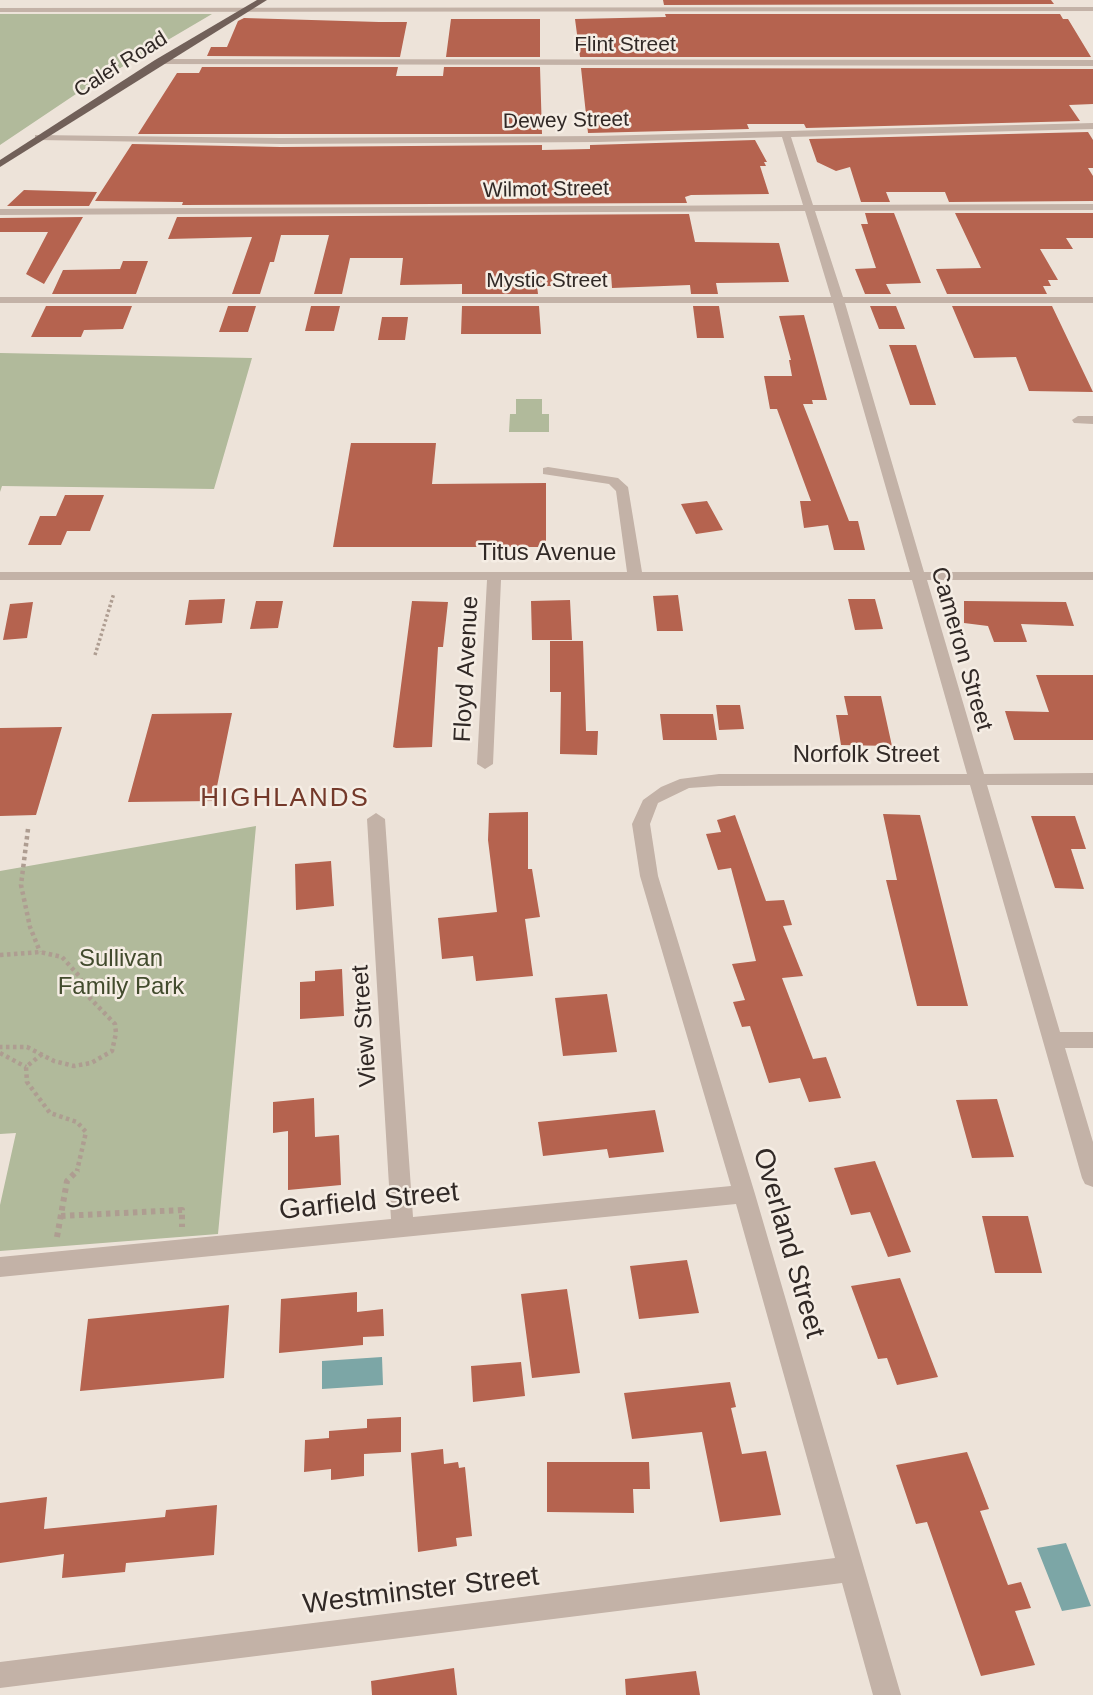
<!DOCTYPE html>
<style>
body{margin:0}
canvas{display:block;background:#ede3d9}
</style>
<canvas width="1093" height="1695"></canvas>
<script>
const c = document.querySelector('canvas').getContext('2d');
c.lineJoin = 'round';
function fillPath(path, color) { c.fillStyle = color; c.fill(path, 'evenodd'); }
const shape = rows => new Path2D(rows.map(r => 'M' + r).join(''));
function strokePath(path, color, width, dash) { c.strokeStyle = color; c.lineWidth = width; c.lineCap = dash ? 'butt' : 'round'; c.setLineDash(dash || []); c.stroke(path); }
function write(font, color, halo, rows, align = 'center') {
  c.font = font + ' Arial,sans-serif'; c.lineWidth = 5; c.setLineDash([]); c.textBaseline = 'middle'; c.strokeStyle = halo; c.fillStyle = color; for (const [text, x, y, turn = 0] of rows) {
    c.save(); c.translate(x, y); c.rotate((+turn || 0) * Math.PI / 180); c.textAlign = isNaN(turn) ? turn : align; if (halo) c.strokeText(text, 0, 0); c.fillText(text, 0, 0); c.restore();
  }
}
const green = shape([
 [0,14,212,14,76,94,0,145],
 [0,353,252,358,214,489,2,486,0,492],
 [516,399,542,399,542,414,549,414,549,432,509,432,510,414,516,414],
 [256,826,218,1234,0,1251,0,1205,16,1133,0,1134,0,871]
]);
const water = shape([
 [382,1357,383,1385,322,1389,322,1361],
 [1066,1543,1091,1606,1062,1611,1037,1548]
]);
const building = shape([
 [663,0,1051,0,1054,4,664,5],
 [665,14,1060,14,1063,19,1068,19,1091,57,580,57,575,19,666,17],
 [244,18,379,22,407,22,400,57,207,56,211,47,227,47,238,21],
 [451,19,540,19,540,57,446,57],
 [202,67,398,67,396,76,443,76,444,67,540,67,542,134,138,134,177,73,199,73],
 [581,68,1093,69,1093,104,1069,105,1080,121,806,128,804,124,747,124,749,129,588,133],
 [1088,132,1093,140,1093,168,1088,168,1093,176,1093,201,949,202,945,192,886,192,890,202,861,202,850,167,836,171,817,162,809,139],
 [755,140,767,162,764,162,766,166,760,166,769,194,691,195,685,197,687,203,182,205,183,202,95,201,132,144,281,147,542,145,542,150,590,149,590,145],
 [24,190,97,192,89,206,7,206],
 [865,213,894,213,921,283,886,284,891,294,865,294,855,269,876,268,861,224,868,224],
 [955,213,1093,213,1093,238,1066,238,1073,249,1040,249,1058,280,1048,280,1051,286,1043,286,1047,294,947,294,936,269,981,268],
 [689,214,695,242,779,243,789,282,716,283,718,294,691,294,690,285,612,288,611,274,562,274,563,286,537,286,538,294,462,294,462,284,400,285,403,258,350,258,342,294,314,294,329,235,281,235,274,262,270,262,260,294,232,294,252,237,168,239,177,217],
 [83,217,44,284,26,274,48,232,0,232,0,218],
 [123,261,148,261,136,294,52,294,63,270,120,269],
 [46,306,132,306,123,329,84,330,81,337,31,337],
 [228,306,256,306,248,332,219,332],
 [311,306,340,306,334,331,305,331],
 [462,306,539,306,541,334,461,334],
 [693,306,719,306,724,338,697,338],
 [870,306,896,306,905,329,879,329],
 [952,306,1052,306,1093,392,1029,391,1016,357,974,358],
 [804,315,827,400,812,400,813,404,803,404,849,521,858,521,865,550,834,550,828,525,804,528,800,501,811,501,777,409,770,409,764,376,792,376,789,360,791,360,779,316],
 [382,317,408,317,405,340,378,340],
 [889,345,916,345,936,405,910,405],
 [351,443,436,443,432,484,546,483,546,547,333,547],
 [65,495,104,495,90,531,67,531,61,545,28,545,40,516,56,516],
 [707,501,723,530,696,534,681,504],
 [678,595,683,631,657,631,653,596],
 [225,599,222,623,185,625,189,600],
 [848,599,875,599,883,629,855,630],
 [570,600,572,640,532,640,531,601],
 [256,601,283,601,278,628,250,629],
 [412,601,448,602,443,647,438,647,432,747,396,748,393,747],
 [964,601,1066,602,1074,626,1021,624,1027,642,994,642,988,626,964,623],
 [33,602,27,638,3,640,10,604],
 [550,641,583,641,586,731,598,731,597,755,560,754,561,692,550,692],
 [1036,675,1093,675,1093,740,1014,740,1005,711,1049,712],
 [844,696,881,696,892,746,841,745,836,715,848,715],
 [716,705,740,705,744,729,719,730],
 [232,713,214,801,128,802,152,714],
 [660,714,713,714,717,740,663,740],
 [62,727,36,815,0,816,0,728],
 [528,812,528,869,532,869,540,917,525,919,533,976,476,981,473,956,442,959,438,918,497,912,488,840,489,813],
 [883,814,920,815,968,1006,917,1006,886,880,897,880],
 [735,815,766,901,784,900,792,925,783,926,803,976,782,978,813,1059,826,1057,841,1098,809,1102,800,1078,769,1083,750,1026,742,1027,733,1002,745,1000,732,964,756,961,731,868,718,870,706,834,721,832,717,820],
 [1031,816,1075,816,1086,849,1071,849,1084,889,1055,888],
 [331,861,334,906,296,910,295,864],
 [342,969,344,1016,300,1019,300,982,315,981,315,971],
 [607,994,617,1052,563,1056,555,998],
 [314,1098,315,1137,339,1135,341,1185,288,1190,288,1131,273,1133,273,1102],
 [997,1099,1014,1157,972,1158,956,1100],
 [655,1110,664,1152,609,1158,607,1149,543,1156,538,1122],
 [875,1161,911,1252,888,1257,870,1212,851,1215,834,1168],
 [982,1216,1028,1216,1042,1273,995,1273],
 [687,1260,699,1313,639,1319,630,1266],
 [900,1278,938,1377,897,1385,887,1358,878,1359,851,1286],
 [567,1289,580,1373,532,1378,521,1294],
 [357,1292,357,1312,383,1309,384,1336,363,1337,363,1345,279,1353,281,1299],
 [229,1305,224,1378,80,1391,88,1319],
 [521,1362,525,1396,473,1402,471,1366],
 [730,1382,736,1407,731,1408,742,1454,766,1451,781,1515,720,1522,702,1432,632,1439,624,1393],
 [401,1417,401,1452,364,1454,364,1476,331,1480,331,1469,304,1472,305,1440,329,1438,329,1431,367,1428,367,1419],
 [443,1449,444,1464,458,1462,459,1468,465,1467,472,1536,456,1538,457,1546,418,1552,411,1453],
 [967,1452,989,1509,980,1511,1008,1585,1021,1582,1031,1608,1015,1611,1035,1665,981,1676,927,1522,916,1524,896,1465],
 [547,1462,649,1462,650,1489,633,1489,634,1513,547,1512],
 [47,1497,44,1529,165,1517,166,1510,217,1505,214,1555,126,1563,125,1572,62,1578,64,1554,0,1563,0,1503],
 [454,1668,457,1695,372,1695,371,1681],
 [696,1671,700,1695,626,1695,625,1679]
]);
const pathFar2 = shape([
 [95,655,114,593]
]);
const pathFar1 = shape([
 [28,829,21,885,30,927,40,952],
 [0,955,40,952,62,957,80,977,85,993,115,1024,116,1033,112,1051,91,1063,74,1066,54,1061,27,1047,0,1047],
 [0,1053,26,1067],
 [42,1054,26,1067,27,1082,50,1113,77,1122,86,1132,77,1171]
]);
const path = shape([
 [61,1216,182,1210,182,1227],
 [57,1237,67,1181,78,1170]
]);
const minor = shape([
 [1093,7,1093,11,0,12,0,8,1093,7],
 [158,59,1093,60,1093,66,155,64,158,59],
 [1093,123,1093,129,791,137,813,205,1093,204,1093,210,815,211,843,297,1093,297,1093,303,845,303,924,572,1093,572,1093,580,927,580,984,774,1093,773,1093,785,987,785,1060,1032,1093,1032,1093,1048,1065,1048,1093,1142,1093,1187,1085,1184,1082,1178,970,785,719,786,689,788,658,803,650,824,658,876,755,1194,901,1695,873,1695,842,1583,0,1688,0,1662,835,1558,736,1204,0,1277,0,1257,391,1219,367,819,376,813,385,819,413,1217,731,1186,640,876,632,824,643,800,661,787,680,779,719,774,967,774,912,580,501,580,493,764,485,769,477,764,487,580,0,580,0,572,627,572,616,491,609,484,543,474,543,468,548,467,618,478,628,487,642,572,910,572,833,303,0,303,0,297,831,297,805,211,0,215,0,209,803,205,782,137,598,142,281,144,38,140,35,139,35,135,281,138,598,136,1093,123],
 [1078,416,1093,416,1093,424,1074,423,1072,420,1078,416]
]);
const major = shape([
 [257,0,267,0,0,167,0,160,155,60,257,0]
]);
const farStreetnames = [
 ["Flint Street",625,45],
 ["Calef Road",121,65,-32],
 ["Dewey Street",566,121,-1],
 ["Wilmot Street",546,190,-1],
 ["Mystic Street",547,281]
];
const streetNames = [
 ["Titus Avenue",547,553],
 ["Cameron Street",961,649,74],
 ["Floyd Avenue",467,669,-87],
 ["Norfolk Street",866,755],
 ["View Street",365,1026,-94]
];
const parkNames = [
 ["Sullivan",121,959],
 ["Family Park",121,987]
];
const neighbourhoodNames = [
 ["HIGHLANDS",285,799]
];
const nearStreetnames = [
 ["Garfield Street",369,1202,-6],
 ["Overland Street",788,1243,74],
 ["Westminster Street",421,1591,-7]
];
fillPath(green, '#b1ba9b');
fillPath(water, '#7ca6a6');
fillPath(building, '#b5634f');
strokePath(pathFar2, '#ae9d91', 3.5, [2.5, 2.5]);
strokePath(pathFar1, '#ae9d91', 4.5, [3.5, 3.5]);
strokePath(path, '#ae9d91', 6, [4.5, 4.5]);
fillPath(minor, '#c3b2a7');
fillPath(major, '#716059');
write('21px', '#312926', '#f5ede4', farStreetnames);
write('24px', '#312926', '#f5ede4', streetNames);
write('24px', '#424b2d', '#f5ede4', parkNames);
c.letterSpacing = '2px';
write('26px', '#74392a', '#f5ede4', neighbourhoodNames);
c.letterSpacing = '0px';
write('28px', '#312926', '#f5ede4', nearStreetnames);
</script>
